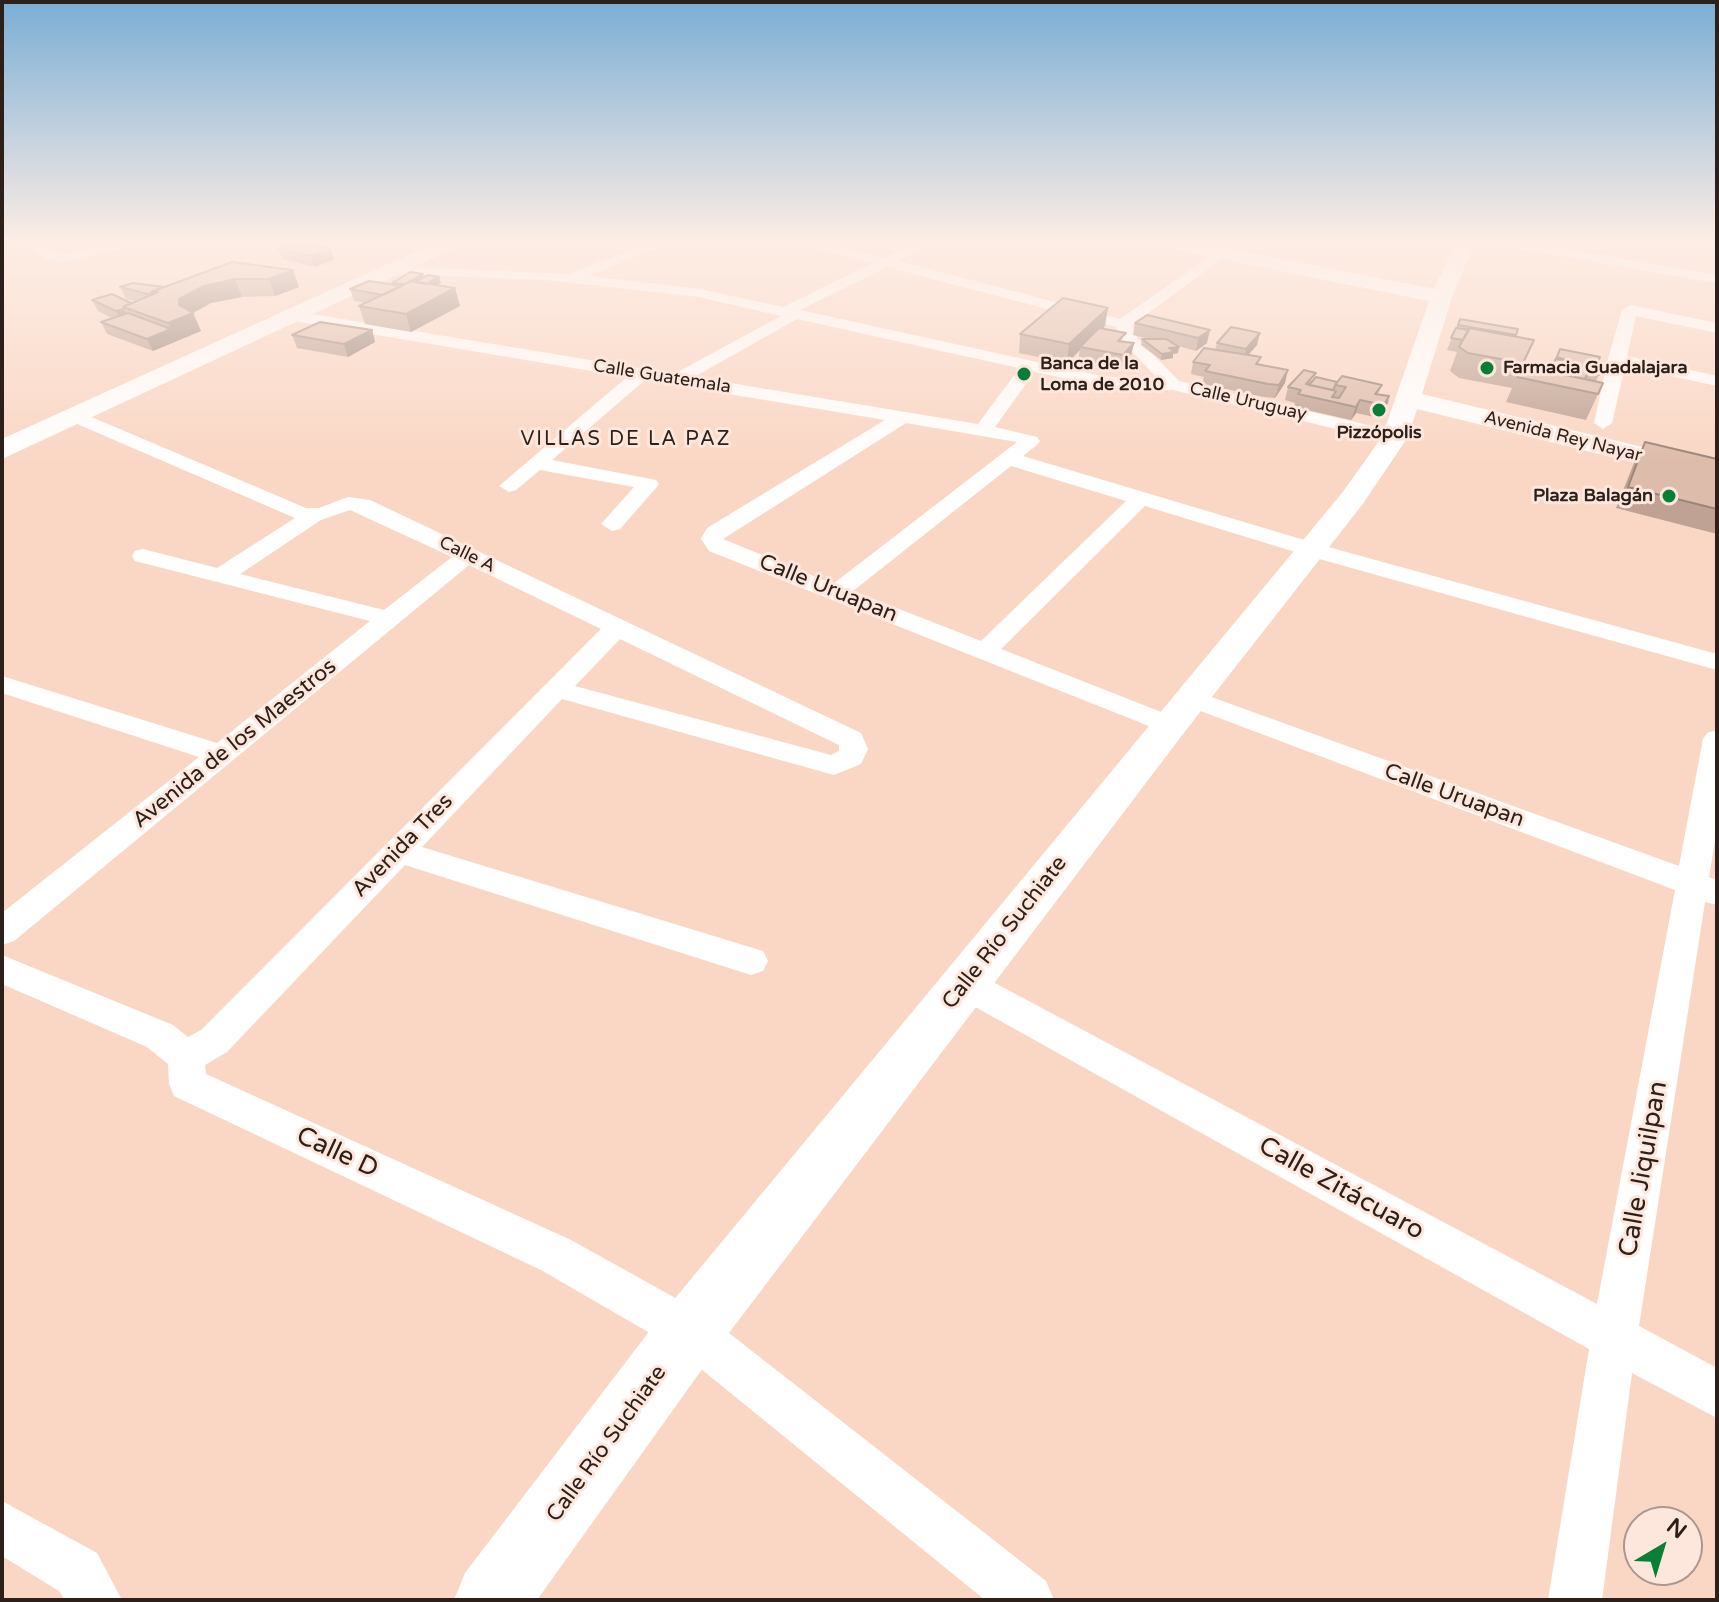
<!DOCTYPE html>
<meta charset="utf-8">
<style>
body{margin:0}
#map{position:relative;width:1719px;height:1602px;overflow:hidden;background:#fad7c5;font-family:"Varela Round",sans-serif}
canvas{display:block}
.frame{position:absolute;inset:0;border:4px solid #2d201a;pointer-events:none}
.north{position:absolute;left:1623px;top:1506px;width:80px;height:80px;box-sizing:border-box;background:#fde7dd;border:2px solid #aa978f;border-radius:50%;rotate:38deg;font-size:22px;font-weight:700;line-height:32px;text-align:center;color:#2d201a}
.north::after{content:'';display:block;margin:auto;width:28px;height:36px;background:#087e36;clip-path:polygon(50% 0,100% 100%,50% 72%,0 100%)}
</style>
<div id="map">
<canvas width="1719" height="1602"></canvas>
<div class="frame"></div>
<div class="north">N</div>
</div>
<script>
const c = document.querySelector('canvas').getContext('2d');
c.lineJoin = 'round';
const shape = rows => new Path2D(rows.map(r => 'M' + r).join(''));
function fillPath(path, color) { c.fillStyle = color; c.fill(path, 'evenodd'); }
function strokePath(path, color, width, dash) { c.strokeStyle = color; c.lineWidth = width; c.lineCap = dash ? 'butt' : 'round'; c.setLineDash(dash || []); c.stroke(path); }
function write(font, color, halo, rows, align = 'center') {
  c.font = font + ' "Varela Round",sans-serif'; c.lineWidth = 6; c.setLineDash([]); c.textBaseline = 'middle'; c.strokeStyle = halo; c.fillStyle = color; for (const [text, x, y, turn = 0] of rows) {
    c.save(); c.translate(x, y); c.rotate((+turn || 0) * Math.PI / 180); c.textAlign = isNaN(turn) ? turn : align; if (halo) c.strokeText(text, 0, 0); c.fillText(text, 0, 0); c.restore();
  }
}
const street = shape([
 [9,239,26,239,64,254,135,239,159,239,64,262,47,259,9,239],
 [661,239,679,239,588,276,699,289,783,307,873,263,791,242,790,239,811,239,884,258,923,239,939,239,898,261,1120,319,1235,239,1249,239,1132,325,1138,339,1179,381,1402,433,1405,437,1402,441,1395,443,1173,390,1141,391,1101,386,1030,371,1033,374,995,427,1037,437,1040,441,1037,445,1023,456,1321,545,1717,654,1717,670,1305,555,1145,506,1001,649,1179,719,1183,725,1179,731,1169,734,709,551,701,539,707,528,885,420,645,380,552,460,656,480,659,484,656,488,620,529,612,531,601,524,634,487,540,470,516,490,509,492,499,486,627,377,294,321,286,316,294,311,674,374,781,316,699,297,547,280,391,274,384,270,391,266,568,274,661,239],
 [887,267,1116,327,1125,344,1159,380,1101,376,800,310,887,267],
 [797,319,1023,369,1018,370,978,424,694,377,797,319],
 [906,423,1017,442,833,584,723,539,906,423],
 [1011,466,1126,501,981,641,853,591,1011,466],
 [1479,239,1508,239,1717,275,1717,283,1486,243,1479,239],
 [1630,305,1717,323,1717,333,1636,316,1627,356,1717,376,1717,386,1625,366,1612,423,1603,429,1594,423,1608,359,1622,310,1630,305],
 [75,410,306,508,319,508,348,497,370,500,861,733,868,749,861,764,834,775,562,699,422,847,763,951,768,961,763,971,751,975,405,865,227,1052,205,1065,206,1074,571,1240,706,1315,1046,1581,1054,1600,985,1600,674,1347,541,1270,174,1096,169,1084,168,1064,147,1047,2,984,2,955,173,1025,188,1037,201,1030,601,629,469,565,14,941,2,945,2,913,199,757,2,693,2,676,217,743,370,621,135,561,132,556,135,551,143,549,217,568,295,518,68,420,66,416,75,410],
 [350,510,452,557,384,610,240,574,321,520,350,510],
 [620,639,839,745,839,751,831,755,575,686,620,639],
 [1192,690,1679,866,1703,739,1707,733,1717,730,1717,829,1709,877,1717,880,1717,905,1705,902,1639,1326,1717,1368,1717,1418,1632,1373,1602,1600,1548,1600,1589,1349,952,994,947,984,952,974,965,969,978,974,1597,1304,1675,890,1182,704,1179,698,1182,692,1192,690],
 [2,1501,97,1553,122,1600,65,1600,59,1591,2,1556,2,1501]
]);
const secondary = shape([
 [1144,239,1180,239,1434,289,1458,239,1476,239,1452,297,1422,394,1717,465,1717,483,1417,409,1408,437,1362,505,1183,734,713,1354,537,1600,454,1600,465,1573,667,1308,1342,493,1382,437,1429,301,1153,245,1144,239]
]);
const primary = shape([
 [443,239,468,239,465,243,2,459,2,439,443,239]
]);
const wall = shape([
 [278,248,334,259,315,267,282,259],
 [232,262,299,287,275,296,242,297,211,303,193,313,201,331,153,351,107,334,101,322,112,318,98,311,92,300,131,303,136,301,126,299,120,287,164,287],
 [424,278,441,283,436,285,455,288,460,306,411,332,365,324,359,306,366,303,354,301,350,289,392,284,392,283],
 [1147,315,1207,343,1196,351,1178,346,1178,353,1173,354,1173,358,1161,360,1141,345,1142,339,1149,339,1133,335,1135,323],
 [1457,325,1518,329,1516,337,1532,345,1522,366,1548,371,1560,349,1605,363,1596,381,1598,394,1586,420,1506,402,1512,388,1459,378,1450,371,1457,352,1447,350],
 [1105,326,1102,329,1124,342,1131,356,1120,368,1078,360,1080,350,1067,363,1019,353,1020,334],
 [372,330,375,342,348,357,297,348,292,335],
 [1217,343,1257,345,1248,355,1285,383,1275,398,1264,397,1202,384,1204,377,1191,374,1193,362,1215,350],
 [1314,380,1382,385,1378,394,1387,405,1379,418,1356,413,1351,420,1294,407,1295,403,1285,400,1288,387],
 [1645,442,1717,459,1717,534,1616,508,1634,463]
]);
const shadedWall = shape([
 [331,248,334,259,315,267,311,256],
 [293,270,299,287,275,296,269,279],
 [423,274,424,279,405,284],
 [439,277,441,283,428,289,426,284],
 [235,279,242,297,211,303,193,313,201,331,153,351,147,339,171,329,168,323,179,305,179,299,204,286],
 [455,288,460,306,411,332,406,314],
 [1108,308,1105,326,1082,348,1080,347,1080,350,1067,363,1069,344],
 [124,309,129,321,122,323,116,311],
 [372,330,375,342,348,357,344,344],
 [1210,330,1207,343,1196,351,1198,338],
 [1260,333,1257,345,1243,361,1246,349],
 [1134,343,1131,356,1120,368,1123,355],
 [1179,347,1178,353,1173,354,1173,358,1161,360,1162,354,1169,348],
 [1288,370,1285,383,1275,398,1279,385],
 [1389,396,1387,403,1390,398,1387,405,1379,418,1384,405],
 [1360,400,1356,413,1351,420,1356,407]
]);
const building = shape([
 [292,242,331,248,311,256,278,248,292,242],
 [232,262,293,270,269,279,235,279,204,286,179,299,179,305,193,313,168,323,123,307,158,292,151,292,232,262],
 [410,272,423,274,405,284,392,283,410,272],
 [428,275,439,277,426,284,415,282,428,275],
 [369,281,402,286,383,295,350,289,369,281],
 [411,281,455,288,406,314,359,306,411,281],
 [133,283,164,287,151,292,152,295,120,287,133,283],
 [112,294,131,303,123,307,124,309,116,311,92,300,112,294],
 [1063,298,1108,308,1069,344,1020,334,1063,298],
 [128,313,171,329,147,339,101,322,128,313],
 [1147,315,1210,330,1198,338,1135,323,1147,315],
 [1460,319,1500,326,1518,329,1516,335,1458,325,1460,319],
 [320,322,372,330,344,344,292,335,320,322],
 [1231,327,1260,333,1246,349,1217,343,1231,327],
 [1099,328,1126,333,1118,341,1134,343,1123,355,1080,347,1099,328],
 [1456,328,1469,330,1463,340,1451,338,1456,328],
 [1469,328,1534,340,1523,363,1468,353,1459,347,1469,328],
 [1142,339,1166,339,1179,347,1169,348,1174,352,1162,354,1142,339],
 [1204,348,1261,357,1256,364,1288,370,1279,385,1268,384,1205,371,1210,365,1193,362,1204,348],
 [1560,349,1600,357,1598,362,1605,363,1600,375,1588,372,1585,379,1548,371,1556,359,1568,361,1557,357,1560,349],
 [1522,366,1603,383,1598,394,1517,377,1522,366],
 [1304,370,1316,373,1306,384,1336,391,1332,397,1339,398,1346,387,1335,385,1342,376,1382,385,1375,394,1389,396,1384,405,1360,400,1356,407,1298,394,1301,390,1288,387,1304,370],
 [1316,377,1337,382,1333,390,1309,385,1316,377],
 [1645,442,1717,459,1717,509,1628,487,1645,442]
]);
const markers = [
 [1487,368,8,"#087e36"],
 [1024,374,8,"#087e36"],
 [1379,410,8,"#087e36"],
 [1669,496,8,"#087e36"]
];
const farPoinames = [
 ["Banca de la",1040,364],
 ["Loma de 2010",1040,385],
 ["Farmacia Guadalajara",1503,368],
 ["Pizzópolis",1379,433,"center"],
 ["Plaza Balagán",1653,496,"right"]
];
const farStreetnames = [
 ["Calle Guatemala",662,377,9],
 ["Calle Uruguay",1248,402,13],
 ["Avenida Rey Nayar",1563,437,14],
 ["Calle A",467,555,26]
];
const farNeighbourhoodnames = [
 ["VILLAS DE LA PAZ",626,440]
];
const streetNames = [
 ["Calle Uruapan",828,589,22],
 ["Avenida de los Maestros",235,744,-39],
 ["Calle Uruapan",1454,796,20],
 ["Avenida Tres",403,846,-46],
 ["Calle Río Suchiate",1005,933,-52],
 ["Calle Río Suchiate",607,1444,-54]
];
const nearStreetnames = [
 ["Calle D",337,1153,25],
 ["Calle Jiquilpan",1644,1169,-80],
 ["Calle Zitácuaro",1341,1189,29]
];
fillPath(street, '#fff');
fillPath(secondary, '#fff');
fillPath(primary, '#fff');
fillPath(wall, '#bfa293');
fillPath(shadedWall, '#9b8478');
fillPath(building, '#debcab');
strokePath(building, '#9b8478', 2);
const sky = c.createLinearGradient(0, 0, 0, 463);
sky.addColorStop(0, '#7aaed5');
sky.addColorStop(0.52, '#fdede5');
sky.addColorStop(1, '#fdede500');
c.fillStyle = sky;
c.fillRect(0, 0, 1719, 463);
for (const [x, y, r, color] of markers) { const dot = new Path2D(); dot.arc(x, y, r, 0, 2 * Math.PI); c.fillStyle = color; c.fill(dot); strokePath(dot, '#fde7dd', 3); }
write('bold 18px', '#2d201a', '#fde7dd', farPoinames, 'left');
write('18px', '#2d201a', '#fde7dd', farStreetnames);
c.letterSpacing = '2px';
write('20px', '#2d201a', '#fde7dd', farNeighbourhoodnames);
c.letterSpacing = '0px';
write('22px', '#2d201a', '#fde7dd', streetNames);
write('26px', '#2d201a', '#fde7dd', nearStreetnames);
</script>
